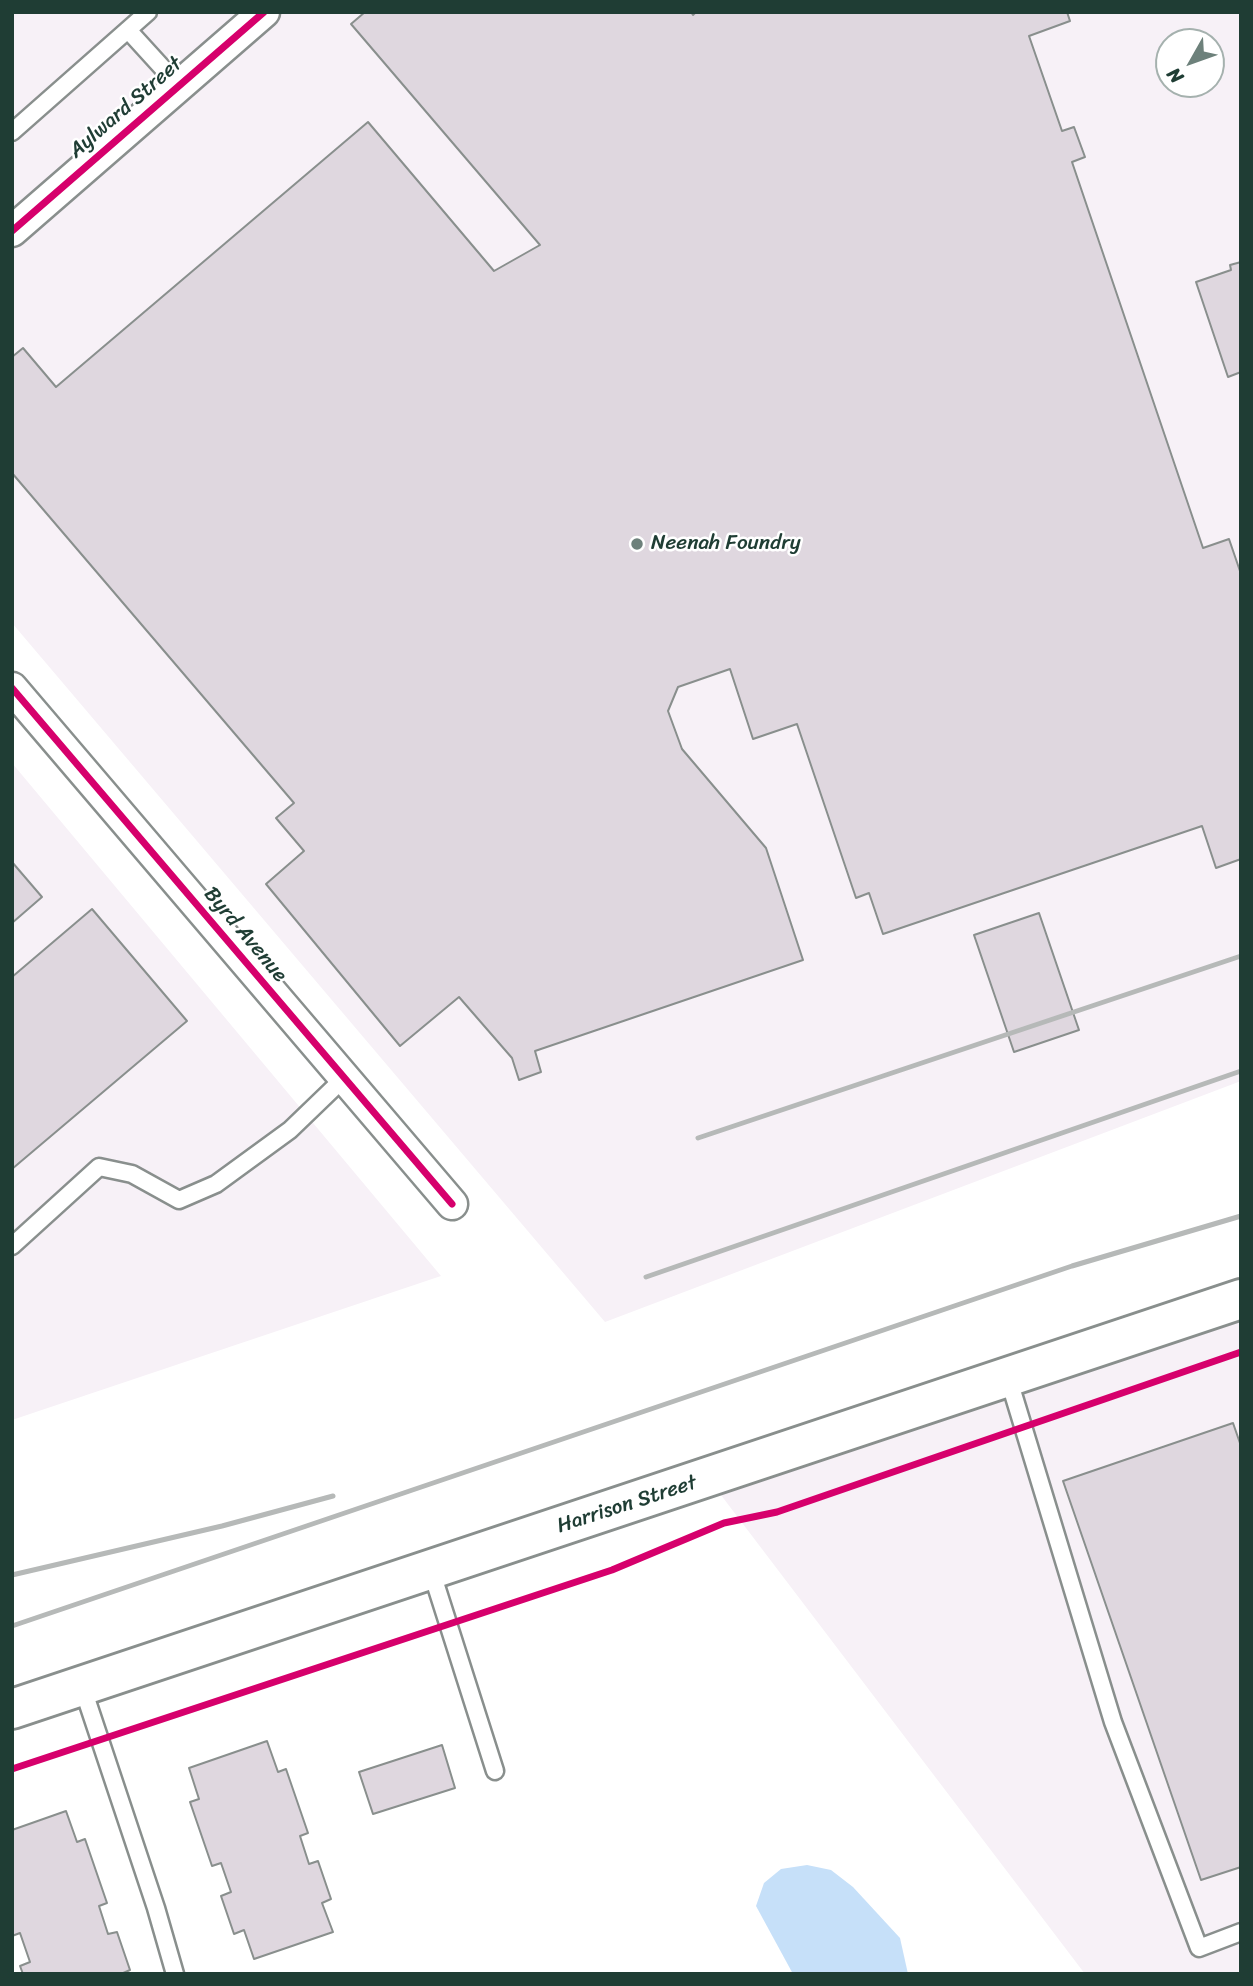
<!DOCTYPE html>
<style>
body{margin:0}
#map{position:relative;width:1253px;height:1986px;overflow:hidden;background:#fff;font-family:Sriracha,sans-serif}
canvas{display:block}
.frame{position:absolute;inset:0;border:14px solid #1f3d34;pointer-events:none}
.north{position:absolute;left:1155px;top:28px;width:70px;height:70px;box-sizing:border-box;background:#fff;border:2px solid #a5b1ae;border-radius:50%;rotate:230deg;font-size:19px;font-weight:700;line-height:28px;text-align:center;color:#1f3d34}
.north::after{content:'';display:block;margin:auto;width:24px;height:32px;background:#6d817b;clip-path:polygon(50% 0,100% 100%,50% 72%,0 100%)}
</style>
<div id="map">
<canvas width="1253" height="1986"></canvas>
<div class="frame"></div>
<div class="north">N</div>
</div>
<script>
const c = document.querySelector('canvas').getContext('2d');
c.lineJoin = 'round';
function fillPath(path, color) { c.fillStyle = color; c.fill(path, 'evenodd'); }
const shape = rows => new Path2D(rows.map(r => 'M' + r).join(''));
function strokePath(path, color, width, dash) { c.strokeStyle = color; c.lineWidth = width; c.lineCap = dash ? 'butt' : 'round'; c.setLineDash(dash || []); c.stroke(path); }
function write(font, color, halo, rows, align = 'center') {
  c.font = font + ' Sriracha,sans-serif'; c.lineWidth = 5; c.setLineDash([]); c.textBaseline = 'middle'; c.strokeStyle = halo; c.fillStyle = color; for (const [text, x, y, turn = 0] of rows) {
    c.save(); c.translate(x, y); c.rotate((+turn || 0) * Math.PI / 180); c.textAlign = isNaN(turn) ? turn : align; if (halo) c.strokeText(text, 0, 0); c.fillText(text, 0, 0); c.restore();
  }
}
const built = shape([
 [12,12,1241,12,1241,1081,605,1322,12,623],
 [1169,42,1211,42,1211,84,1169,84],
 [12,763,441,1276,12,1420],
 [1241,1299,1241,1974,1085,1974,708,1478]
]);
const water = shape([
 [807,1865,831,1870,853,1887,900,1938,908,1974,793,1974,756,1906,764,1883,781,1869]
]);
const building = shape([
 [365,12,691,12,693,15,696,12,1067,12,1070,21,1029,36,1062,131,1074,127,1085,157,1072,162,1203,548,1229,539,1241,574,1241,859,1216,868,1202,826,883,934,869,893,856,898,797,724,753,739,730,669,678,687,668,711,682,749,766,848,803,960,535,1051,541,1072,519,1080,512,1058,459,997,400,1046,266,884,304,851,276,818,294,803,12,473,12,357,23,348,56,387,368,122,494,271,540,245,351,24,365,12],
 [1241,262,1241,372,1228,377,1196,282,1231,270,1230,265,1241,262],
 [12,862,42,897,12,923,12,862],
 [92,909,187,1021,12,1169,12,977,92,909],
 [1039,913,1079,1030,1014,1052,974,935,1039,913],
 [1233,1423,1241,1446,1241,1867,1201,1880,1063,1481,1233,1423],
 [267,1741,278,1772,286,1769,308,1833,300,1836,309,1864,318,1861,331,1899,322,1903,333,1932,254,1959,244,1930,234,1934,221,1896,231,1892,221,1863,212,1866,190,1802,199,1799,189,1768,267,1741],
 [442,1745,455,1788,373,1814,359,1772,442,1745],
 [66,1811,77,1842,85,1839,107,1903,99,1906,108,1934,117,1932,130,1970,121,1974,23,1974,20,1966,30,1962,20,1933,12,1936,12,1830,66,1811]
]);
const service = shape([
 [128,30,179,86],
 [12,132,148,12],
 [12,1246,99,1167,132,1174,179,1200,216,1184,290,1130,344,1078],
 [1008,1377,1113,1722,1199,1948,1241,1932],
 [431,1570,495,1771],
 [82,1686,156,1908,175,1974]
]);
const minor = shape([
 [12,231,264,12],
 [12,688,452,1204]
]);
const secondary = shape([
 [12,1709,1241,1299]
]);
const rail = shape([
 [698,1138,1241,956],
 [646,1277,1241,1071],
 [12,1575,222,1526,333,1496],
 [12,1626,1072,1266,1241,1216]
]);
const cycleway = shape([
 [12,231,264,12],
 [12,688,452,1204],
 [12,1769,612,1570,724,1523,777,1512,1241,1352]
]);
const markers = [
 [637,544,7,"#6d817b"]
];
const streetNames = [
 ["Aylward Street",126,108,-41],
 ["Byrd Avenue",245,935,50],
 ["Harrison Street",627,1505,-18]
];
const poiNames = [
 ["Neenah Foundry",651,544]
];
fillPath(built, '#f7f1f7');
fillPath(water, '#c6e0f9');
fillPath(building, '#dfd7df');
strokePath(building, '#898f8d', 2);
strokePath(service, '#898f8d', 21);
strokePath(minor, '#898f8d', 35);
strokePath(secondary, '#898f8d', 44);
strokePath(service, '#fff', 16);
strokePath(minor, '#fff', 30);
strokePath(secondary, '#fff', 38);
strokePath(rail, '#b6b9b8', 5);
strokePath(cycleway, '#d6006c', 7);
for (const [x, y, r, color] of markers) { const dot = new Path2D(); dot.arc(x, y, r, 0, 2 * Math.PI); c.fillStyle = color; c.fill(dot); strokePath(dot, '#fff', 2.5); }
write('21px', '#1f3d34', '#fff', streetNames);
write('21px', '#1f3d34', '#fff', poiNames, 'left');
</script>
